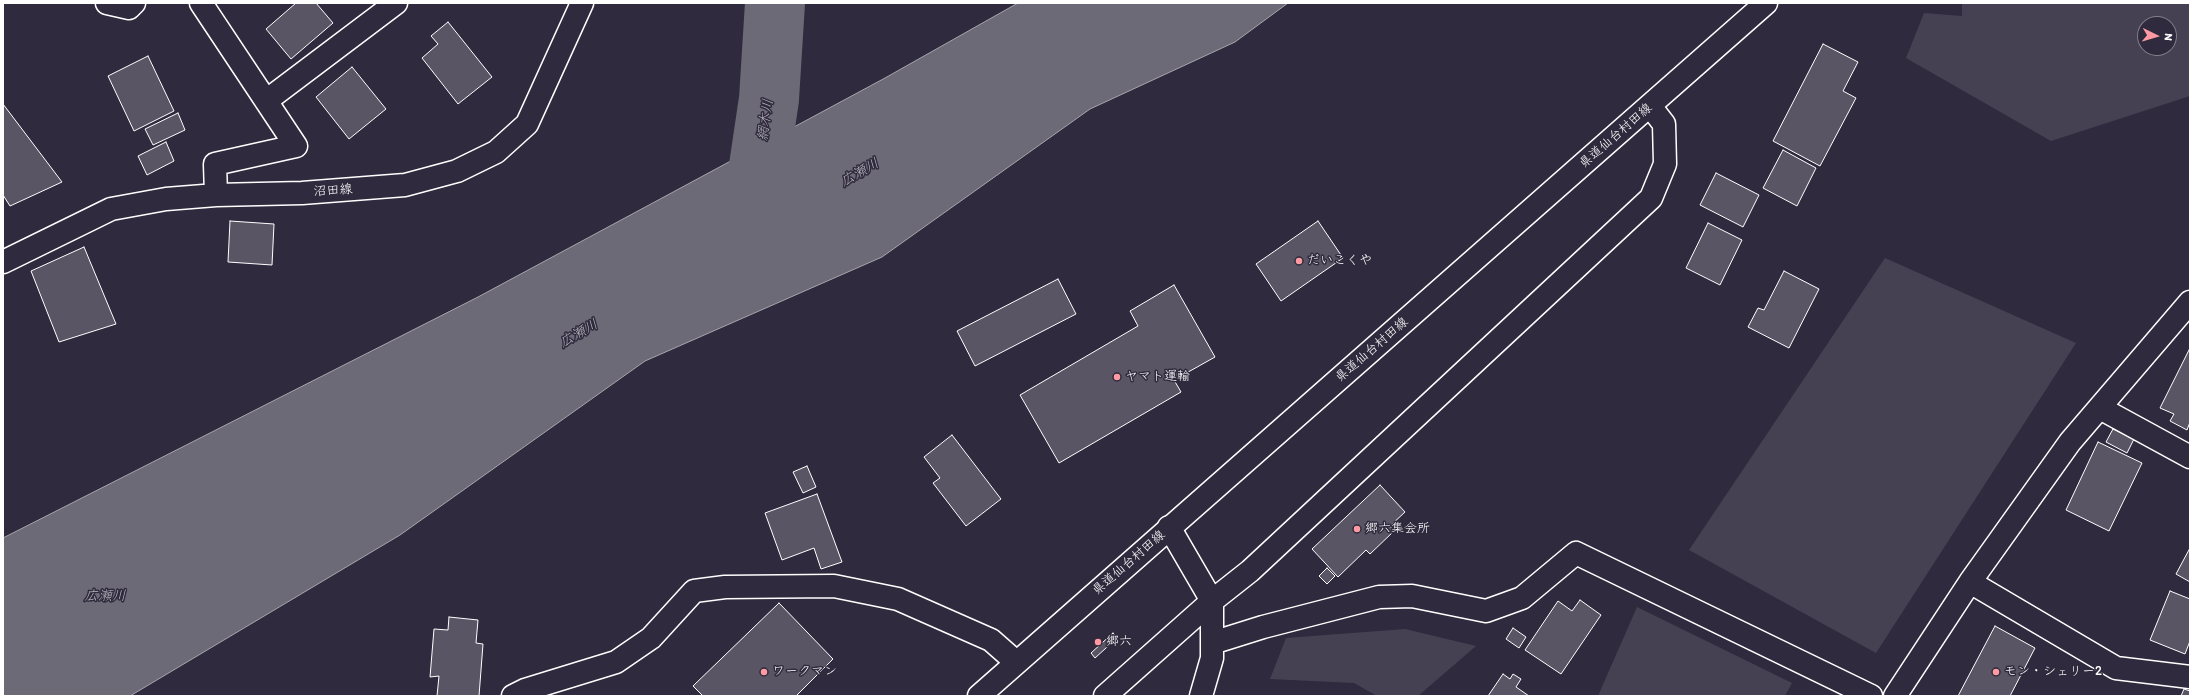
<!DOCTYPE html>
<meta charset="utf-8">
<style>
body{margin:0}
#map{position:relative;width:2193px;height:699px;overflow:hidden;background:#2f2a3d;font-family:Itim,sans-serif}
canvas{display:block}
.frame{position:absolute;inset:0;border:4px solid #fff;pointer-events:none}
.north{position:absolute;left:2137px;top:16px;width:40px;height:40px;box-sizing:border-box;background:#2f2a3d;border:1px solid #827f8b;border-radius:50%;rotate:95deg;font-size:11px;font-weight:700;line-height:16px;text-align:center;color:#fff}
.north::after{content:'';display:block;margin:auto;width:14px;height:18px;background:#ff9aa2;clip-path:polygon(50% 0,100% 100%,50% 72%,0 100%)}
</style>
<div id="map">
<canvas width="2193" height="699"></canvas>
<div class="frame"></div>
<div class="north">N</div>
</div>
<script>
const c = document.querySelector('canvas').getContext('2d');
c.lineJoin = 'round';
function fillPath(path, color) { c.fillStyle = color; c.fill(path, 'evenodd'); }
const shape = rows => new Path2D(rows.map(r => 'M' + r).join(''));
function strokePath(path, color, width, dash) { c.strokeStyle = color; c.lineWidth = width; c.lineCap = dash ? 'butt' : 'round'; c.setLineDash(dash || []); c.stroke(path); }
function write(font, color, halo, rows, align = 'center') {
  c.font = font + ' Itim,"Klee One",sans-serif'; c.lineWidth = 3; c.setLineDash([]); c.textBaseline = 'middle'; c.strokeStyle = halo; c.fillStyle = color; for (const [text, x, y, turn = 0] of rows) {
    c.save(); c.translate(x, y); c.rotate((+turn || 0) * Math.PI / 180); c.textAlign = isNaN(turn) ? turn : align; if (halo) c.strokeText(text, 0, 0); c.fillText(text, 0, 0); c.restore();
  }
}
const green = shape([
 [1962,3,2190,3,2190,96,2051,141,1906,58,1924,13,1962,16],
 [2145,24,2169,24,2169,48,2145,48],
 [1885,258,2076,343,1876,653,1689,550],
 [1637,607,1792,683,1785,696,1598,696],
 [1405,629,1476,646,1418,696,1377,696,1354,683,1270,679,1286,638]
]);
const water = shape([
 [1018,3,1288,3,1235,42,1090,109,882,257,645,361,400,535,130,696,3,696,3,538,478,297,885,78,1018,3]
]);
const river = shape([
 [750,227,769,99,775,3]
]);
const building = shape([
 [296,3,316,3,333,23,291,59,266,29,296,3],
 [448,22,492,77,458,104,422,58,438,44,431,36,448,22],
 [1823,44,1858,62,1843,91,1856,98,1820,166,1773,141,1823,44],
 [148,56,174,111,134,131,108,76,148,56],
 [352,67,386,109,349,139,316,97,352,67],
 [3,104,62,182,10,206,3,195,3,104],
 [178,113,185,130,153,145,145,129,178,113],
 [166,142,174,161,147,175,138,156,166,142],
 [1783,150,1816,168,1797,206,1763,188,1783,150],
 [1716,173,1759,195,1743,227,1700,205,1716,173],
 [230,221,274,224,272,265,228,262,230,221],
 [1318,221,1343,258,1281,301,1256,264,1318,221],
 [1708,223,1742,240,1720,285,1686,268,1708,223],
 [84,247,116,324,59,342,31,271,84,247],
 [1784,271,1819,289,1789,348,1748,327,1758,308,1764,310,1784,271],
 [1058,279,1076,314,975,366,957,331,1058,279],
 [1174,285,1215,357,1174,380,1181,392,1059,463,1020,395,1138,326,1130,311,1174,285],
 [2190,348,2190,422,2187,430,2170,421,2174,414,2160,408,2190,348],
 [2113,429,2134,439,2127,453,2106,442,2113,429],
 [952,435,1001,499,966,526,933,483,940,478,924,457,952,435],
 [2098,442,2142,463,2109,531,2066,510,2098,442],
 [807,466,816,487,803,493,793,472,807,466],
 [1380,485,1405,512,1390,526,1394,531,1370,554,1366,550,1338,577,1312,549,1380,485],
 [817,494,842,562,821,569,814,548,782,560,765,513,817,494],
 [2190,548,2190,582,2176,574,2190,548],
 [1327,568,1335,576,1327,584,1319,576,1327,568],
 [2170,591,2190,599,2190,641,2185,654,2150,640,2170,591],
 [1580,600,1601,615,1561,674,1525,650,1558,601,1572,611,1580,600],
 [779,603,833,659,796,696,703,696,693,686,779,603],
 [449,617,478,620,476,643,483,644,479,696,437,696,439,676,430,677,434,629,448,630,449,617],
 [1995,626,2035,648,2010,696,1958,696,1995,626],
 [1513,628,1526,637,1519,648,1506,639,1513,628],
 [1113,633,1117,638,1095,658,1091,653,1113,633],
 [1503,674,1510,679,1513,674,1521,679,1516,687,1529,696,1488,696,1503,674],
 [2184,689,2190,691,2190,696,2181,696,2184,689]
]);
const minor = shape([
 [107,3,129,8,134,3],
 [201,3,296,146,215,164,216,195],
 [266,101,396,3],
 [3,262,111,209,166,199,216,195,302,193,405,185,457,171,496,152,527,124,582,3],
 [2100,408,2190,457],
 [1169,527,1212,601,1212,658,1201,696],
 [1970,582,2116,668,2190,677],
 [1212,643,1263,627,1379,597,1412,596,1486,611,1522,598,1576,553,1871,696],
 [513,696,525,690,616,662,651,638,694,591,725,587,834,586,898,599,991,640,1016,662],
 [1105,696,1212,601,1250,571,1651,198,1665,164,1664,124,1650,106],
 [1895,696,1970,582,2070,442,2190,302]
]);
const major = shape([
 [979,696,1766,3]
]);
const markers = [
 [1299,261,4,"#ff9aa2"],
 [1117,377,4,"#ff9aa2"],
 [1357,529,4,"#ff9aa2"],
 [1098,642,4,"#ff9aa2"],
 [764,672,4,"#ff9aa2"],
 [1996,672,4,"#ff9aa2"]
];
const streetNames = [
 ["県道仙台村田線",1616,136,-41],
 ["沼田線",333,191,-4],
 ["県道仙台村田線",1372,350,-41],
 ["県道仙台村田線",1129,563,-41]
];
const poiNames = [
 ["だいこくや",1307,261],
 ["ヤマト運輸",1125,377],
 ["郷六集会所",1365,529],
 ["郷六",1106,642],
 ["ワークマン",772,672],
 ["モン・シェリー2",2004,672]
];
const waterNames = [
 ["網木川",766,120,-82],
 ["広瀬川",860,173,-30],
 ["広瀬川",579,334,-30],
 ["広瀬川",105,596]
];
fillPath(green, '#464152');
fillPath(water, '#6d6a77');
strokePath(water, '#a7a6ad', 1);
strokePath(river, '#6d6a77', 60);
fillPath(building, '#595564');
strokePath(building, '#fff', 1);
strokePath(minor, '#fff', 25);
strokePath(major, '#fff', 25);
strokePath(minor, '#2f2a3d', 22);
strokePath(major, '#2f2a3d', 22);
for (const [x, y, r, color] of markers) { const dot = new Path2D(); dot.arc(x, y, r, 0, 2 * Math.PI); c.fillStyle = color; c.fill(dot); strokePath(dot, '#2f2a3d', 1.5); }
write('13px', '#fff', '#2f2a3d', streetNames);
write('13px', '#fff', '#2f2a3d', poiNames, 'left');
write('italic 14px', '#b6b4bb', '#2f2a3d', waterNames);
</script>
